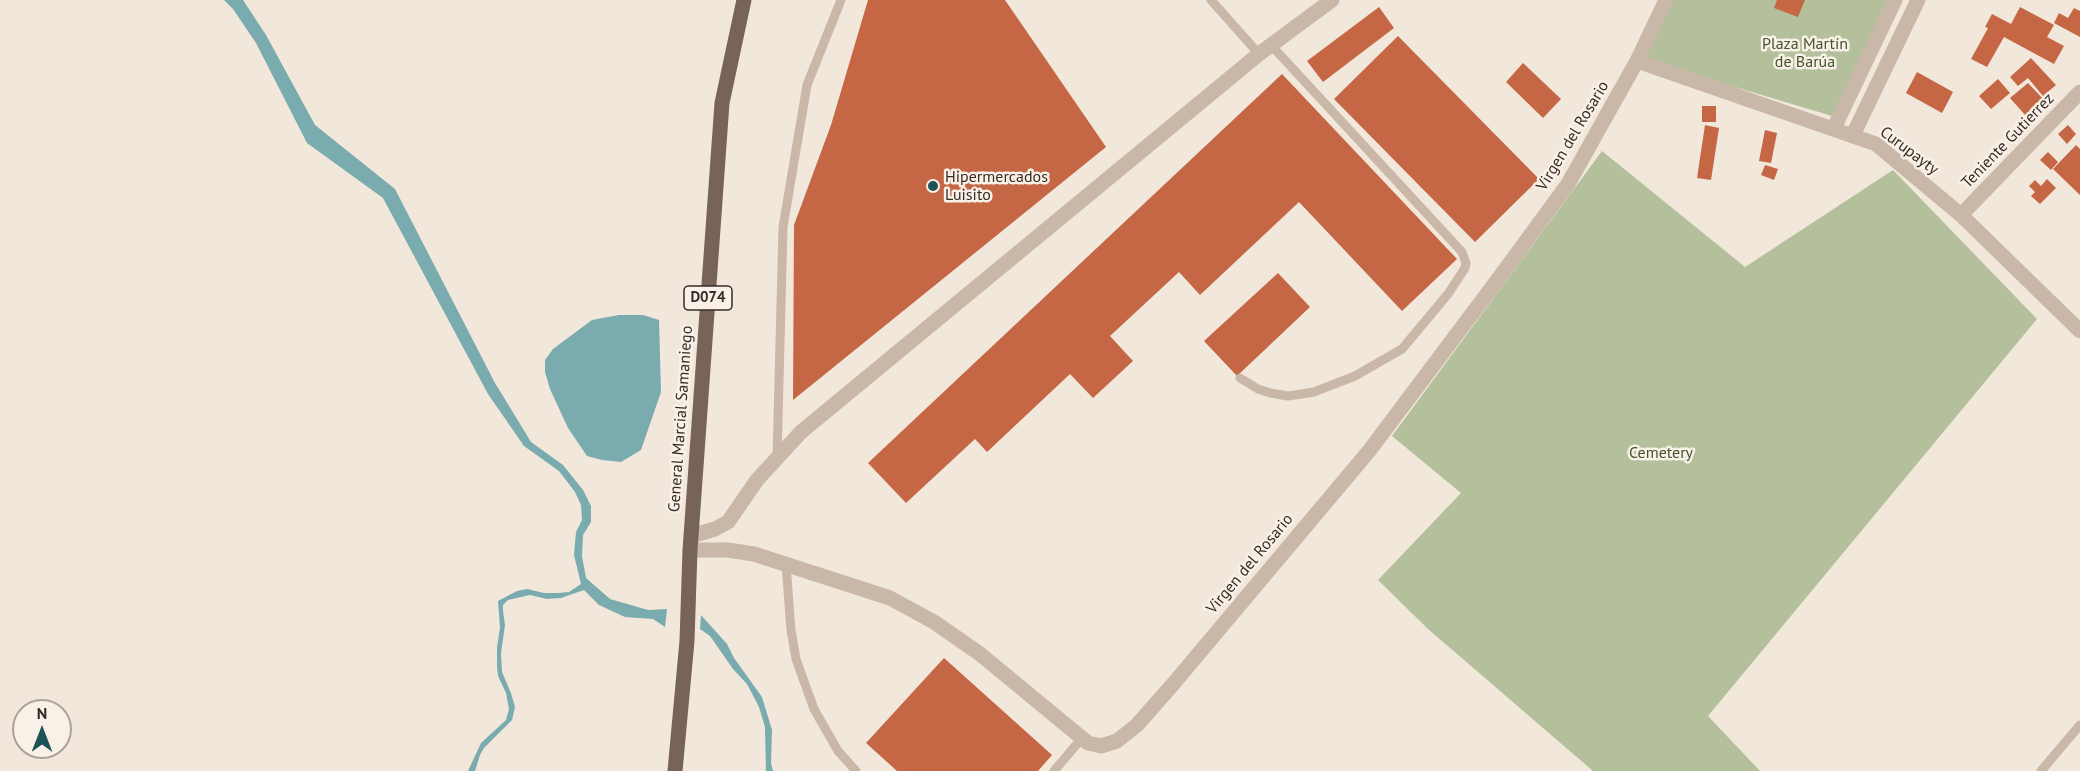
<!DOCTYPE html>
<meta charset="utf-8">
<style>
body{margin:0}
#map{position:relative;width:2080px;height:771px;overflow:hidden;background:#f1e7db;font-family:"PT Sans",sans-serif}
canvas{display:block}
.north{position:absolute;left:12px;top:699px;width:60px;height:60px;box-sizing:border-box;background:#f9f1e7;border:2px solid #aba29a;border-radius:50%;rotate:0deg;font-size:16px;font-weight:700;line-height:24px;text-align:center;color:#362c27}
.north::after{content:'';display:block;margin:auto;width:21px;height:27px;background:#1d5257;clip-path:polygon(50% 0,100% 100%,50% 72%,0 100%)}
</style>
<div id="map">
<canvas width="2080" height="771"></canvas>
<div class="north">N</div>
</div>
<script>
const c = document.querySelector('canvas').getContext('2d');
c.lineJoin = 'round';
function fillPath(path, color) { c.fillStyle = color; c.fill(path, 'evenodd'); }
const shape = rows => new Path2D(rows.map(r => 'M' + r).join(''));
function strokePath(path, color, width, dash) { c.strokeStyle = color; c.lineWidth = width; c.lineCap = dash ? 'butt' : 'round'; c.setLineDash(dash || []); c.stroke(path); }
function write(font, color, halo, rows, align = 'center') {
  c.font = font + ' "PT Sans",sans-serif'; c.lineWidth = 5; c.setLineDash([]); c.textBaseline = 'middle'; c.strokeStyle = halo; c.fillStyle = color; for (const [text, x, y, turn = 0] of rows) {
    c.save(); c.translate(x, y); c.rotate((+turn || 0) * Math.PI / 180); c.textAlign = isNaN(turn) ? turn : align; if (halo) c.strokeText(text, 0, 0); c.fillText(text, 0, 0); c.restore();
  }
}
const green = shape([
 [1671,0,1893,0,1832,116,1641,59],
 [1602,151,1745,267,1893,170,2037,319,1708,716,1760,771,1593,771,1428,629,1378,580,1461,493,1392,436]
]);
const water = shape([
 [224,0,243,0,266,35,315,125,395,189,495,383,531,442,563,465,583,490,591,506,591,522,583,535,582,556,586,578,610,599,648,610,667,609,665,627,653,619,625,617,599,605,584,590,561,598,547,599,530,595,508,600,503,605,503,611,505,625,501,653,502,672,511,693,515,707,512,720,484,748,480,755,475,771,468,771,481,743,506,720,509,709,506,693,498,676,497,667,497,647,500,628,498,601,517,591,527,589,544,593,559,593,569,592,581,584,574,555,576,532,582,520,581,505,575,492,559,471,524,446,488,394,383,198,307,143,256,43,233,9],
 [619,315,643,315,659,320,661,392,641,450,621,462,602,460,587,456,568,428,550,389,545,372,545,360,553,349,592,320],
 [701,615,727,644,734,658,762,697,772,730,771,763,773,771,766,771,765,727,759,707,747,684,733,669,710,636,700,629]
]);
const building = shape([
 [868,0,1005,0,1106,147,793,400,794,225,831,125],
 [1777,0,1805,0,1798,17,1774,8],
 [1379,7,1394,28,1323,82,1307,61],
 [2020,7,2054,25,2047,37,2064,46,2054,64,2004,37,1987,67,1971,59,1988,28,1985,27,1992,14,2011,24],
 [2074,8,2080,11,2080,37,2054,23,2059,13,2068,18],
 [1398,36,1539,179,1475,242,1334,99],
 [2031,58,2056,85,2043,96,2028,78,2018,86,2010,77],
 [1523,63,1561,99,1543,118,1506,82],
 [1917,72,1953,92,1942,113,1906,93],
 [1282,74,1457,259,1402,311,1299,202,1200,295,1179,272,1110,336,1133,361,1093,398,1070,374,987,452,975,439,906,503,868,463],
 [1998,79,2010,93,1991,109,1979,96],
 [2028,83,2044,100,2026,116,2010,98],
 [1702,106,1716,106,1716,122,1702,122],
 [1705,125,1719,128,1711,180,1697,178],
 [2068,125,2076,134,2067,144,2058,134],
 [1765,130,1777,133,1771,163,1759,161],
 [2076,145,2080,149,2080,195,2053,169],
 [2048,152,2058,162,2051,170,2040,160],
 [1765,165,1778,169,1774,180,1761,175],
 [2047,179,2056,188,2040,204,2031,196,2035,192,2029,186,2035,180,2041,186],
 [1278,273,1310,307,1237,376,1204,341],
 [944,658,1052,755,1038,771,897,771,866,743]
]);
const service = shape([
 [1211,0,1259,54],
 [1240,378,1258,389,1270,393,1288,396,1314,392,1355,376,1402,349,1448,294,1465,268,1466,263,1462,252,1271,45],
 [777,458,783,227,807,85,841,0],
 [786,564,791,630,796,659,814,709,838,751,856,771],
 [1054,771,1082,738],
 [2041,771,2080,725]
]);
const minor = shape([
 [1637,61,1876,144,1961,215,2080,331],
 [1834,128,1895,0],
 [1853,135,1918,0],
 [1961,215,2080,92],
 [691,536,715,529,728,522,757,480,801,432,1259,54,1332,0],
 [690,550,728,550,754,554,890,598,934,622,980,654,1088,743,1101,746,1117,741,1137,725,1174,683,1369,451,1499,278,1568,184,1637,61,1666,0]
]);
const primary = shape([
 [675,771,687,641,690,550,722,103,744,0]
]);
const markers = [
 [933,186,6,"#1d5257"]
];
const shields = [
 [708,298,48]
];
const shieldNames = [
 ["D074",708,298]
];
const parkNames = [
 ["Plaza Martín",1805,44],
 ["de Barúa",1805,62],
 ["Cemetery",1661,453]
];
const streetNames = [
 ["Virgen del Rosario",1573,136,-59],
 ["Teniente Gutierrez",2008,141,-46],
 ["Curupayty",1909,151,37],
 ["General Marcial Samaniego",681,419,-86],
 ["Virgen del Rosario",1250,564,-50]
];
const poiNames = [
 ["Hipermercados",945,177],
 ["Luisito",945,195]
];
fillPath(green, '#b3c09b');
fillPath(water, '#7aabae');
fillPath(building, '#c56645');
strokePath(service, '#c9b7a7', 9);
strokePath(minor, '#c9b7a7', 15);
strokePath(primary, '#786359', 15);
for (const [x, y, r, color] of markers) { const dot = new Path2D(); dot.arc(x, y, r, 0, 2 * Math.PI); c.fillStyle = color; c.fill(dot); strokePath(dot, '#f9f1e7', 2); }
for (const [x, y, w] of shields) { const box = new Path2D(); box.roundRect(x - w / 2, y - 12, w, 24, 4.5); c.fillStyle = '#f9f1e7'; c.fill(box); strokePath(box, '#362c27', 1.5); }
write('bold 15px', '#362c27', null, shieldNames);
write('16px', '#44542b', '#f9f1e7', parkNames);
write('16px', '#362c27', '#f9f1e7', streetNames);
write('16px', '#362c27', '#f9f1e7', poiNames, 'left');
</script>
